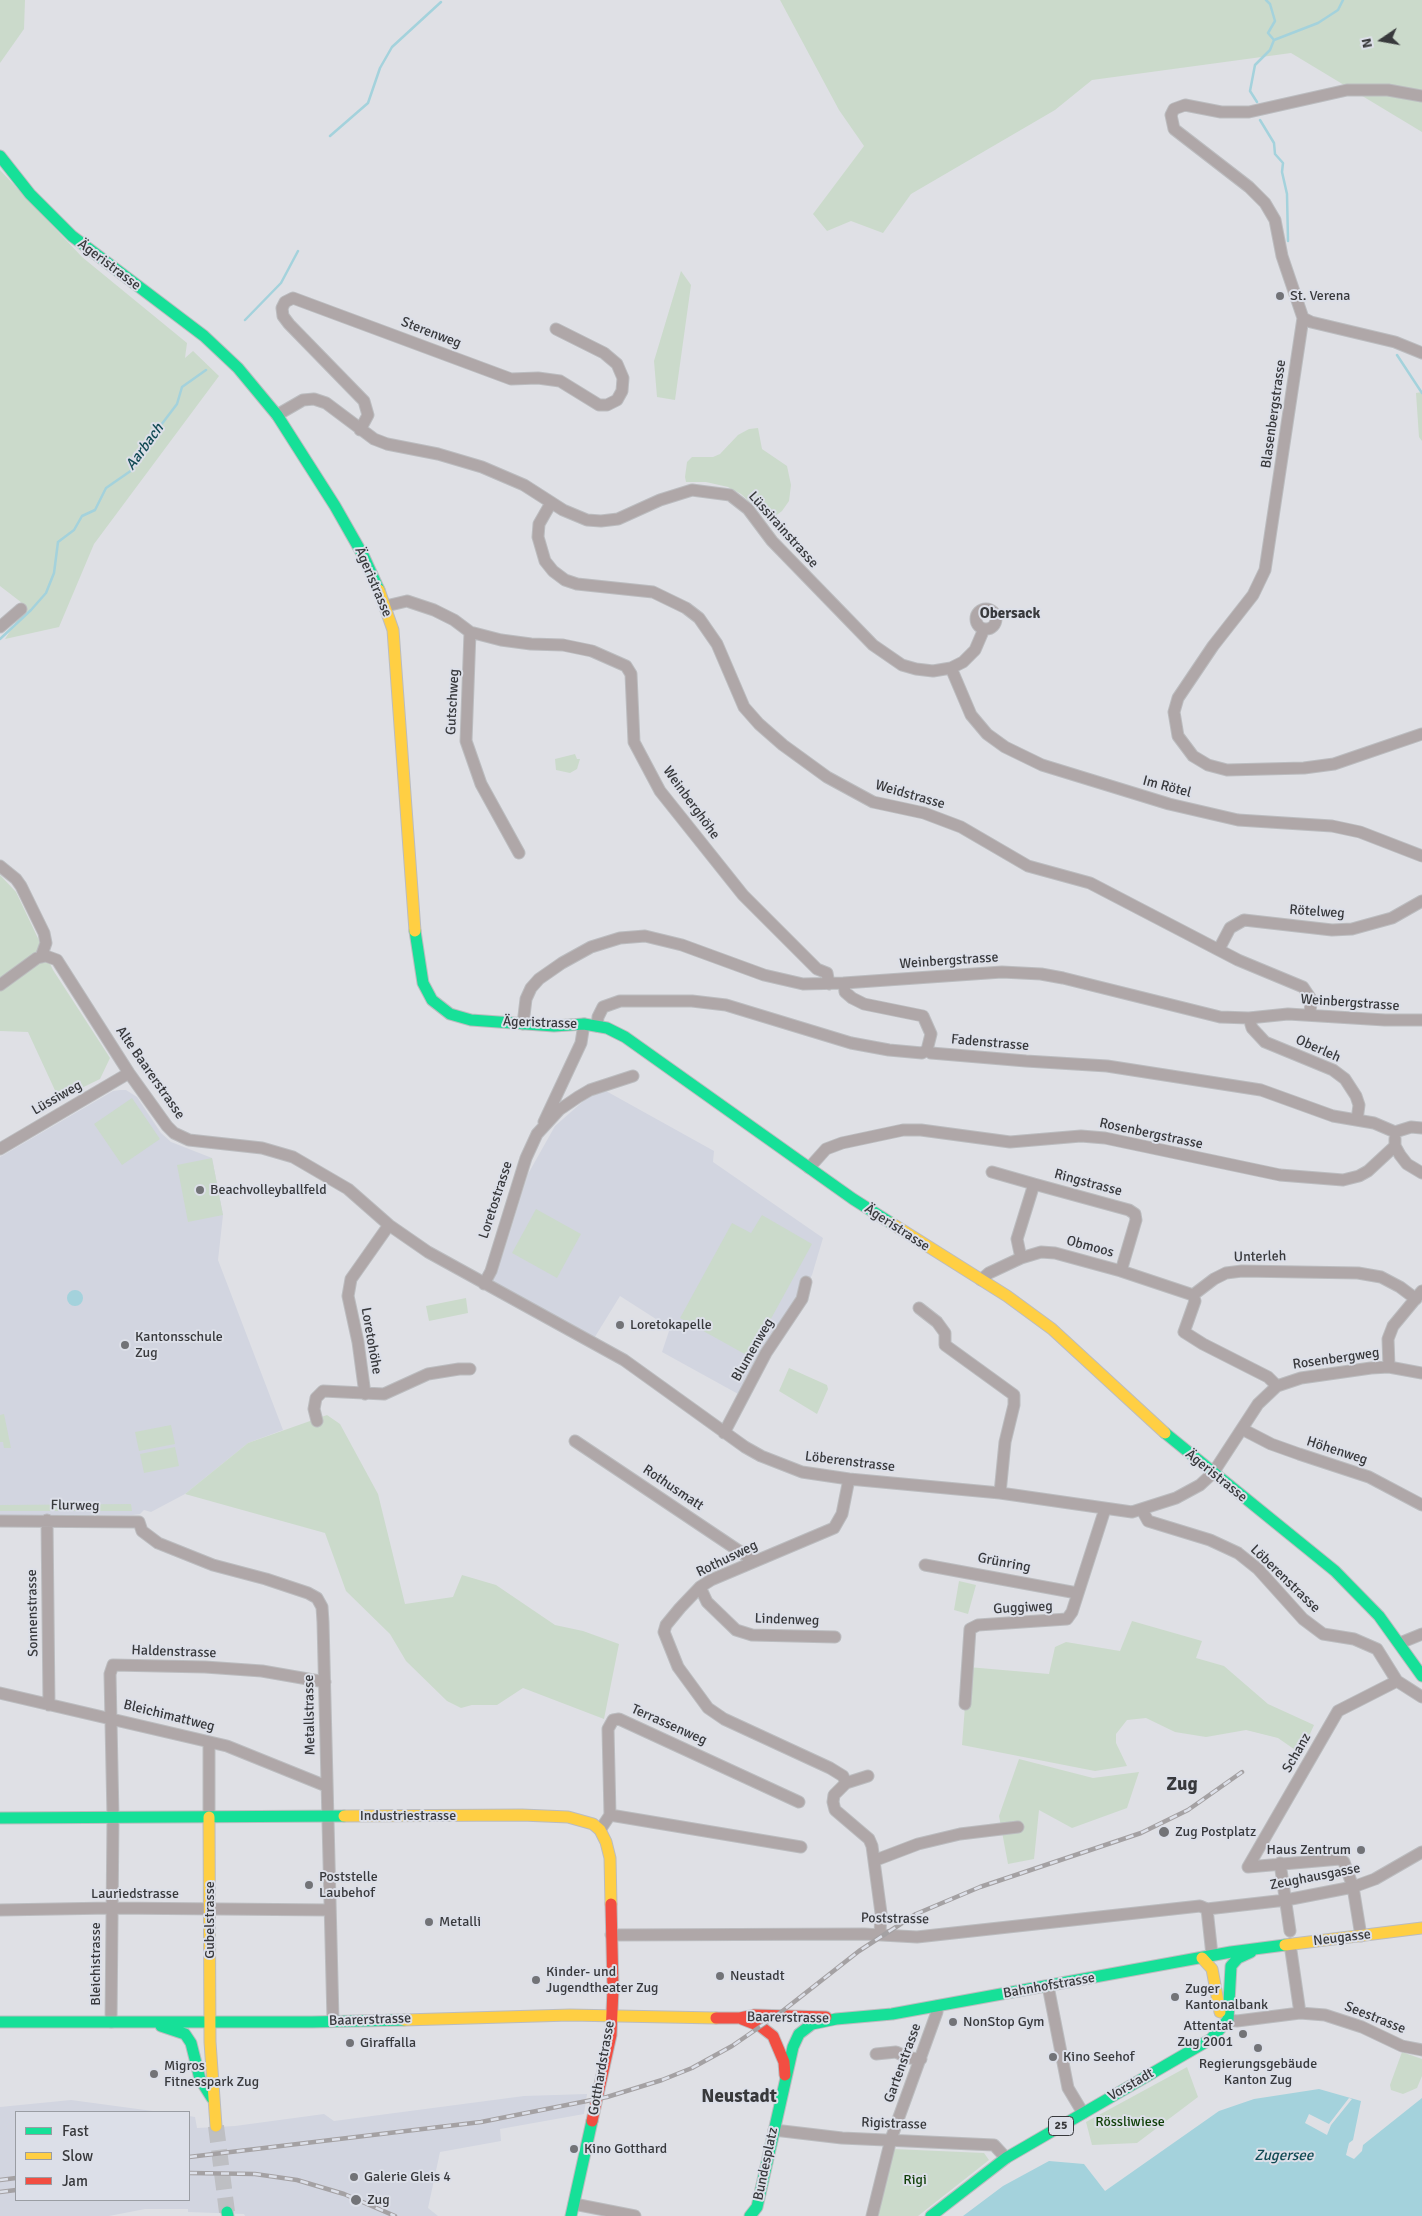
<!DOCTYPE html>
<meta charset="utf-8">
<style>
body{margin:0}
#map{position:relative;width:1422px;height:2216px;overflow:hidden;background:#dfe0e5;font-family:Signika,sans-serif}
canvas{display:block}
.legend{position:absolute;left:15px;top:2111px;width:175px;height:90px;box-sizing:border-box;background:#dcdfe8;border:1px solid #9a9da3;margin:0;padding:6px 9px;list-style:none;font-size:15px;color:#38393c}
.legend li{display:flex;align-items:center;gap:10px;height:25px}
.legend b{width:25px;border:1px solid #9a9da3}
.north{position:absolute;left:1357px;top:15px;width:50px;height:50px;-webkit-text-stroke:4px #dcdfe8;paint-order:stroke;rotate:258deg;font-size:14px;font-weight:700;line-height:20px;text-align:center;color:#38393c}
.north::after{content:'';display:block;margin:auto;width:18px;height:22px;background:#38393c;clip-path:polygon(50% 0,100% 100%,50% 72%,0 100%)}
</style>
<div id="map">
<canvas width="1422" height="2216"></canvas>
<ul class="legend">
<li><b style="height:6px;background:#16e098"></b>Fast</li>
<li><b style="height:6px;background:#ffcf43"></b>Slow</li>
<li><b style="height:6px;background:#f24e42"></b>Jam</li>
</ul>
<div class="north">N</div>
</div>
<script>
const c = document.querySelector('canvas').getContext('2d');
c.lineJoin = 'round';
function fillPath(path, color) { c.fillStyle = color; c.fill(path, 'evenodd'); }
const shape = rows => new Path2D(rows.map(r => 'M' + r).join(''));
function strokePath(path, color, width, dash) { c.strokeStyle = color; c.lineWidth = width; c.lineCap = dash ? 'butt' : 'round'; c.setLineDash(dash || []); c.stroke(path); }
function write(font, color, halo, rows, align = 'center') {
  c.font = font + ' Signika,sans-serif'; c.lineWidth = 4; c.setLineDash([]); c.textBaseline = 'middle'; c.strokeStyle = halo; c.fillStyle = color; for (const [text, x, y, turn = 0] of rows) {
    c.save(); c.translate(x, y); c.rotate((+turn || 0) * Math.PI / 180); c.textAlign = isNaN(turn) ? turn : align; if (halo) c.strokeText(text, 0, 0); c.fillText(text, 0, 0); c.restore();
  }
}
const built = shape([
 [120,1090,126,1090,137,1097,161,1133,171,1142,212,1158,223,1215,218,1260,283,1430,248,1443,185,1494,151,1512,144,1510,140,1514,133,1515,0,1515,0,1157,113,1091],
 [606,1091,714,1151,713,1162,823,1238,812,1275,755,1367,740,1395,662,1352,670,1328,620,1296,593,1340,490,1283,503,1254,528,1174,555,1126,588,1097],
 [587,2094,584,2114,500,2129,501,2141,440,2152,428,2208,438,2216,245,2216,244,2214,188,2212,188,2209,145,2209,109,2216,0,2216,0,2107,71,2100,160,2112,16,2112,16,2200,189,2200,189,2116,195,2117,197,2128,235,2126,324,2114,334,2121,524,2096]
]);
const green = shape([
 [0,0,25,0,24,29,0,63],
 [780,0,1422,0,1422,132,1291,53,1092,80,1055,110,911,194,883,233,851,221,827,231,813,214,864,146,839,110],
 [0,170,82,257,187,343,185,358,193,351,219,376,94,544,59,627,5,639,26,606,0,586],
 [681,271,691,285,675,400,657,397,654,361],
 [1422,392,1422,441,1419,437,1416,393],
 [758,428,762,449,787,466,791,485,789,501,782,511,770,520,741,494,728,487,706,482,686,482,685,477,687,462,692,457,713,457,720,454,738,435,749,429],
 [575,754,577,759,580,759,577,769,570,773,556,770,555,759],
 [0,875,16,892,53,970,110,1058,100,1079,59,1099,28,1032,0,1031],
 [132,1098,160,1139,122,1165,94,1124],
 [212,1158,223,1215,188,1222,177,1165],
 [536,1209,581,1234,557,1278,512,1253],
 [762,1215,812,1244,750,1357,680,1318,732,1223,751,1233],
 [466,1298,468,1313,429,1321,426,1306],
 [789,1368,827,1385,828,1389,817,1414,779,1391],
 [4,1414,11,1448,4,1448,3,1442,0,1442,0,1415],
 [327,1415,340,1424,378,1494,405,1604,453,1597,462,1575,496,1585,555,1625,583,1631,619,1644,604,1719,523,1688,497,1705,472,1705,461,1708,447,1701,406,1661,390,1634,346,1591,325,1533,185,1494,248,1443],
 [171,1425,175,1444,139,1451,135,1432],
 [175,1447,179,1466,144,1473,140,1454],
 [131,1504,132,1511,0,1511,0,1505],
 [959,1581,976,1585,968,1614,954,1610],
 [1132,1621,1202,1641,1196,1658,1224,1666,1268,1704,1314,1725,1301,1754,1278,1738,1246,1730,1206,1737,1175,1732,1146,1718,1127,1720,1116,1734,1116,1743,1127,1766,1095,1771,962,1745,968,1667,1049,1674,1055,1647,1066,1642,1120,1651],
 [1019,1759,1093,1778,1139,1772,1127,1808,1072,1828,1039,1810,1034,1859,1008,1864,999,1816],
 [1402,2052,1422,2059,1422,2076,1417,2088,1403,2094,1391,2090,1390,2085],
 [1187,2067,1198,2097,1137,2143,1092,2145,1086,2122],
 [893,2149,984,2153,989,2160,918,2216,878,2216,891,2150]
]);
const water = shape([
 '67 1298a8 8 0 1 1 16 0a8 8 0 1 1-16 0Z',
 [1319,2089,1361,2101,1353,2140,1349,2143,1346,2155,1354,2159,1362,2151,1363,2145,1422,2098,1422,2216,963,2216,1003,2186,1049,2161,1084,2164,1105,2191,1219,2111,1254,2099]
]);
const pier = shape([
 [1349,2098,1352,2099,1331,2125,1327,2135,1305,2123,1309,2114,1329,2124]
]);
const stream = shape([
 [1266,0,1270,4,1275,21,1268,33,1274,40],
 [1257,102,1250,91,1255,65,1270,50,1274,40,1318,23,1338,10,1343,0],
 [1260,120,1274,143,1275,154,1283,163,1282,172,1287,194,1288,241],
 [330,136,368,103,380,68,392,47,441,2],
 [245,320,281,283,298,251],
 [1397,355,1422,393],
 [0,639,31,610,46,593,54,573,58,542,74,530,82,516,95,510,106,488,132,470,139,454,177,404,182,387,206,370]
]);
const secondaryTunnel = shape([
 [216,2126,227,2212]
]);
const street = shape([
 [1422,96,1388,90,1347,90,1249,112,1221,112,1185,105,1174,109,1171,115,1174,129,1249,187,1265,203,1275,220,1282,256,1303,318,1265,570,1253,595,1213,646,1178,698,1174,712,1178,736,1193,756,1208,765,1227,770,1304,768,1334,764,1422,734],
 [1303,318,1311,322,1395,342,1422,353],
 [277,415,303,400,314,399,326,403,374,439,387,444,438,454,482,467,524,485,563,510,587,520,601,521,618,519,660,500,692,490,730,495,748,509,772,541,873,645,902,665,916,669,933,671,951,668,963,662,975,650,984,629],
 [360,430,368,415,364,401,289,324,283,316,282,308,285,302,293,298,511,379,538,378,560,381,599,405,607,405,617,400,622,391,623,378,617,364,604,353,556,329],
 [551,503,539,524,538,537,545,561,553,571,565,580,577,584,653,592,686,608,699,618,717,644,744,707,759,724,783,745,827,777,873,802,924,813,961,827,1028,866,1090,883,1238,960,1303,987,1311,999,1310,1015],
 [386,606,407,601,434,610,454,620,470,632,501,640,531,644,563,645,592,651,626,666,631,674,634,742,660,791,743,895,817,969,827,973,829,984],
 '976 619a10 10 0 1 1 20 0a10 10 0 1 1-20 0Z',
 [0,627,21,609],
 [470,632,466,741,481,784,519,853],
 [951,668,971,715,987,734,1005,747,1042,765,1169,804,1238,820,1332,826,1360,832,1422,856],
 [0,866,16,879,21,886,44,933,46,943,41,957],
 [1219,949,1230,928,1244,920,1332,930,1352,929,1392,918,1422,901],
 [844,983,845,992,852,998,864,1004,923,1016,931,1034,927,1050],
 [0,985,37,958,46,956,57,960,129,1073,167,1126,174,1133,189,1140,262,1148,293,1157,348,1189,389,1225,428,1252,624,1360,745,1447,761,1456,802,1472,849,1479,1000,1493,1132,1512,1176,1498,1200,1485,1213,1473,1258,1404,1277,1386,1301,1378,1371,1368,1389,1367,1422,1373],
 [1249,1018,1252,1028,1265,1042,1333,1070,1345,1079,1356,1096,1359,1105,1357,1120],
 [523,1024,526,999,531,988,539,979,562,963,591,947,620,938,645,936,682,945,764,975,803,984,844,983,1002,972,1041,974,1063,978,1220,1017,1249,1018,1288,1014,1385,1020,1422,1020],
 [597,1026,598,1017,603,1007,620,1001,692,1001,726,1005,851,1043,889,1050,922,1053,927,1050,931,1053,1026,1061,1107,1066,1261,1090,1333,1116,1374,1123,1395,1132],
 [544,1122,581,1043,584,1024],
 [1395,1132,1411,1127,1422,1128],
 [1395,1139,1395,1146,1400,1155,1407,1164,1422,1173],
 [0,1149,129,1073],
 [809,1168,826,1149,842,1143,903,1130,921,1130,1010,1142,1081,1136,1105,1138,1280,1175,1343,1180,1359,1176,1368,1171,1395,1146],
 [992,1172,1034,1184,1017,1239,1021,1258],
 [1034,1184,1129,1210,1135,1214,1136,1220,1121,1271],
 [981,1280,989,1273,1021,1258,1041,1252,1055,1253,1121,1271,1193,1295],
 [484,1284,491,1271,526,1158,537,1134,559,1110,578,1097,590,1090,633,1076],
 [919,1308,937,1322,945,1333,945,1345,1014,1395,1014,1405,1005,1442,1000,1493],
 [1389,1367,1388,1339,1393,1326,1422,1291],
 [1277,1386,1268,1377,1203,1344,1184,1332,1195,1301,1193,1295,1214,1279,1226,1273,1242,1271,1358,1273,1381,1277,1400,1287,1416,1299],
 [365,1394,358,1342,348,1296,351,1279,389,1225],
 [317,1421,314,1409,316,1398,323,1391,384,1394,428,1374,459,1369,470,1369],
 [1242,1429,1271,1444,1299,1454,1369,1477,1422,1505],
 [724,1433,766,1353,802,1299,806,1282],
 [575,1441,754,1561],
 [1142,1510,1148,1521,1210,1540,1238,1553,1258,1569,1303,1619,1323,1634,1354,1639,1377,1649,1397,1681,1422,1697],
 [47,1520,49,1705],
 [0,1521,139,1522,142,1531,158,1543,213,1565,266,1579,308,1593,317,1598,322,1607,323,1622,333,2020],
 [925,1565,1077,1593],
 [700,1587,707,1602,736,1630,752,1635,835,1637],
 [1400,1643,1422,1634],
 [0,1693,227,1746,326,1786],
 [965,1704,970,1629,978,1625,1067,1619,1072,1612,1105,1509],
 [209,1742,209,1817],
 [868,1776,846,1783,834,1795,833,1802,835,1810,869,1839,872,1846,881,1913,880,1934],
 [846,1783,843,1776,830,1768,724,1719,708,1708,678,1667,664,1632,666,1625,680,1608,700,1587,711,1580,834,1528,842,1514,849,1479],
 [610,1815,608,1729,613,1720,619,1719,799,1802],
 [600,1830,610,1815,801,1847],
 [876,1860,918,1844,960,1834,1018,1827],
 [1280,1863,1290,1931],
 [1248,1867,1338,1711,1397,1681],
 [1248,1867,1340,1859,1344,1862,1353,1887,1361,1936],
 [1207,1909,1286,1900,1353,1887,1375,1879,1422,1852],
 [1207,1909,1212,1955],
 [0,1910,111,1908,330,1910],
 [611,1935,864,1934,917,1937,1200,1906,1207,1909],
 [1290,1944,1300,2013],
 [1048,1986,1068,2088,1083,2113],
 [1228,2020,1237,2021,1300,2013,1325,2015,1362,2027,1402,2046,1422,2050],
 [111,2022,113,1817,110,1674,113,1665,205,1667,262,1671,325,1682],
 [876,2054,896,2052,909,2058,921,2059],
 [774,2130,842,2138,994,2145,1006,2158],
 [574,2204,635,2216],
 [872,2216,891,2139,937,2012,937,2006]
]);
const fast = shape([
 [0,156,30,194,72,236,204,336,238,368,277,415,335,506,364,557,379,590],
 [415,931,423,983,432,1000,450,1014,471,1020,554,1026,584,1024,607,1028,625,1037,853,1199,891,1223],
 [1165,1433,1335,1571,1379,1616,1422,1676],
 [0,1818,344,1816],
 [0,2022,312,2022,404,2020],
 [161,2026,185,2034,191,2043,200,2079,212,2098],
 [227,2212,228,2216],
 [571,2216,592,2121],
 [750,2216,757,2207,793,2047,799,2034,812,2024,836,2019,892,2014,1231,1952,1285,1945],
 [931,2216,1006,2158,1211,2039,1228,2020,1231,1966,1238,1958,1251,1952]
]);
const slow = shape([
 [379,590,393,630,415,931],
 [891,1223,1007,1296,1052,1329,1165,1433],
 [344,1816,522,1815,568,1817,593,1824,600,1830,606,1842,610,1858,611,1904],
 [209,1817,210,2042,216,2126],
 [1285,1945,1422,1928],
 [1202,1958,1212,1969,1220,2012],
 [404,2020,570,2015,716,2018]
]);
const jam = shape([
 [716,2018,740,2018,754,2015,826,2017],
 [742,2019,760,2026,773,2036,784,2062,785,2075],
 [592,2121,611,2035,613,1989,611,1904]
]);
const rail = shape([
 [189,2157,481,2122,607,2097,662,2080,692,2068,732,2046,780,2013,859,1951,916,1914,980,1887,1141,1833,1188,1810,1242,1772],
 [189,2173,255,2174,297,2180,344,2194,395,2216],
 [0,2180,16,2178],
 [0,2192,16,2190]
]);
const markers = [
 [1280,296,5,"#727377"],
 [200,1190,5,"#727377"],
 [620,1325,5,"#727377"],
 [125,1345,5,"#727377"],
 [1164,1832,6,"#727377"],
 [1361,1850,5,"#727377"],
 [309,1885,5,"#727377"],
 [429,1922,5,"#727377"],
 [720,1976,5,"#727377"],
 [536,1980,5,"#727377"],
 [1175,1997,5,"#727377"],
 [953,2022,5,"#727377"],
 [1243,2034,5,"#727377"],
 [350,2043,5,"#727377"],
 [1258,2048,5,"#727377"],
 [1053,2057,5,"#727377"],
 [154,2074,5,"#727377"],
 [574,2149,5,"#727377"],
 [354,2177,5,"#727377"],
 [356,2200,6,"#727377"]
];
const shields = [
 [1061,2126,25]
];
const shieldNames = [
 ["25",1061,2126]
];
const streetNames = [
 ["Ägeristrasse",109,265,37],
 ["Sterenweg",431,333,21],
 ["Blasenbergstrasse",1274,414,-82],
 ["Lüssirainstrasse",783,530,48],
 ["Ägeristrasse",373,582,67],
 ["Gutschweg",453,702,-87],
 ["Im Rötel",1167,787,15],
 ["Weidstrasse",910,795,16],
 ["Weinberghöhe",691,803,54],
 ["Rötelweg",1317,912,4],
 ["Weinbergstrasse",949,961,-4],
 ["Weinbergstrasse",1350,1003,4],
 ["Ägeristrasse",540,1023,2],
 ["Fadenstrasse",990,1043,5],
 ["Oberleh",1318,1049,24],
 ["Alte Baarerstrasse",150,1073,55],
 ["Lüssiweg",57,1098,-30],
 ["Rosenbergstrasse",1151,1134,12],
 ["Ringstrasse",1088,1183,15],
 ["Loretostrasse",496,1200,-72],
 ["Ägeristrasse",897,1228,33],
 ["Obmoos",1090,1247,15],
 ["Unterleh",1260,1257,-1],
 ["Loretohöhe",371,1341,80],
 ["Blumenweg",753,1350,-60],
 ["Rosenbergweg",1336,1359,-8],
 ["Höhenweg",1337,1451,18],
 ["Löberenstrasse",850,1462,7],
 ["Ägeristrasse",1216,1476,39],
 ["Rothusmatt",673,1488,34],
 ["Flurweg",75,1506,1],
 ["Rothusweg",727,1559,-26],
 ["Grünring",1004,1563,11],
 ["Löberenstrasse",1285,1579,44],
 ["Guggiweg",1023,1608,-3],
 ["Sonnenstrasse",33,1613,-91],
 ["Lindenweg",787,1620,2],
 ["Haldenstrasse",174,1652,2],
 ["Metallstrasse",310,1715,-91],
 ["Bleichimattweg",169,1716,14],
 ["Terrassenweg",669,1725,24],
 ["Schanz",1297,1753,-60],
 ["Industriestrasse",408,1816],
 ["Zeughausgasse",1315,1877,-11],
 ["Lauriedstrasse",135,1894],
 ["Poststrasse",895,1919,1],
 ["Gubelstrasse",210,1920,-90],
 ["Neugasse",1342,1938,-7],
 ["Bleichistrasse",96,1964,-90],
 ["Bahnhofstrasse",1049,1986,-10],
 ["Baarerstrasse",788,2018,1],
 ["Seestrasse",1375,2018,22],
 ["Baarerstrasse",370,2020,-2],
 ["Gartenstrasse",903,2063,-70],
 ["Gotthardstrasse",602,2068,-80],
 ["Vorstadt",1131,2085,-30],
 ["Rigistrasse",894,2124,2],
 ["Bundesplatz",766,2164,-78]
];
const poiNames = [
 ["St. Verena",1290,296],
 ["Beachvolleyballfeld",210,1190],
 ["Loretokapelle",630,1325],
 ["Kantonsschule",135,1337],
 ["Zug",135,1353],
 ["Zug Postplatz",1175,1832],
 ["Haus Zentrum",1351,1850,"right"],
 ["Poststelle",319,1877],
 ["Laubehof",319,1893],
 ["Metalli",439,1922],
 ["Kinder- und",546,1972],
 ["Jugendtheater Zug",546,1988],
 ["Neustadt",730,1976],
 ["Zuger",1185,1989],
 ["Kantonalbank",1185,2005],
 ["NonStop Gym",963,2022],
 ["Attentat",1233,2026,"right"],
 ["Zug 2001",1233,2042,"right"],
 ["Giraffalla",360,2043],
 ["Kino Seehof",1063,2057],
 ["Regierungsgebäude",1258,2064,"center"],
 ["Kanton Zug",1258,2080,"center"],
 ["Migros",164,2066],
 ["Fitnesspark Zug",164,2082],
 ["Kino Gotthard",584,2149],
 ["Galerie Gleis 4",364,2177],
 ["Zug",367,2200]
];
const parkNames = [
 ["Rössliwiese",1130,2122],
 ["Rigi",915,2180]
];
const waterNames = [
 ["Aarbach",145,447,-54],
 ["Zugersee",1284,2156]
];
const neighbourhoodNames = [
 ["Obersack",1010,614]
];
const districtNames = [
 ["Zug",1182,1785],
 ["Neustadt",739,2097]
];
fillPath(built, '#d2d5e0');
fillPath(green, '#cbdacb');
fillPath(water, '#a4d2dc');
fillPath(pier, '#dfe0e5');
strokePath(stream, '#a4d2dc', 2.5);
strokePath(secondaryTunnel, '#bebfc3', 16, [16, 8]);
strokePath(street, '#bbbcbf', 13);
strokePath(fast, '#bbbcbf', 13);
strokePath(slow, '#bbbcbf', 13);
strokePath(jam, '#bbbcbf', 13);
strokePath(street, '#afa7a8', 11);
strokePath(fast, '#16e098', 11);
strokePath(slow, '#ffcf43', 11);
strokePath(jam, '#f24e42', 11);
strokePath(rail, '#a4a1a3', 4.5);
strokePath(rail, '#dcdfe8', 2.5, [8]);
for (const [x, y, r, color] of markers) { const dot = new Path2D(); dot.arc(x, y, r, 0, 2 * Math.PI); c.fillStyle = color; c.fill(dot); strokePath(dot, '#dcdfe8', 2); }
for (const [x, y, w] of shields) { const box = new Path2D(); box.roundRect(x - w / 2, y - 9.5, w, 19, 4); c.fillStyle = '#dcdfe8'; c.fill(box); strokePath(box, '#38393c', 1); }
write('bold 12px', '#38393c', null, shieldNames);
write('14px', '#38393c', '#dcdfe8', streetNames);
write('14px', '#38393c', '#dcdfe8', poiNames, 'left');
write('14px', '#0f3f07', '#dcdfe8', parkNames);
write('italic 15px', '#114a54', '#dcdfe8', waterNames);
write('bold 15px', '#38393c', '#dcdfe8', neighbourhoodNames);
write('bold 19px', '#38393c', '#dcdfe8', districtNames);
</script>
